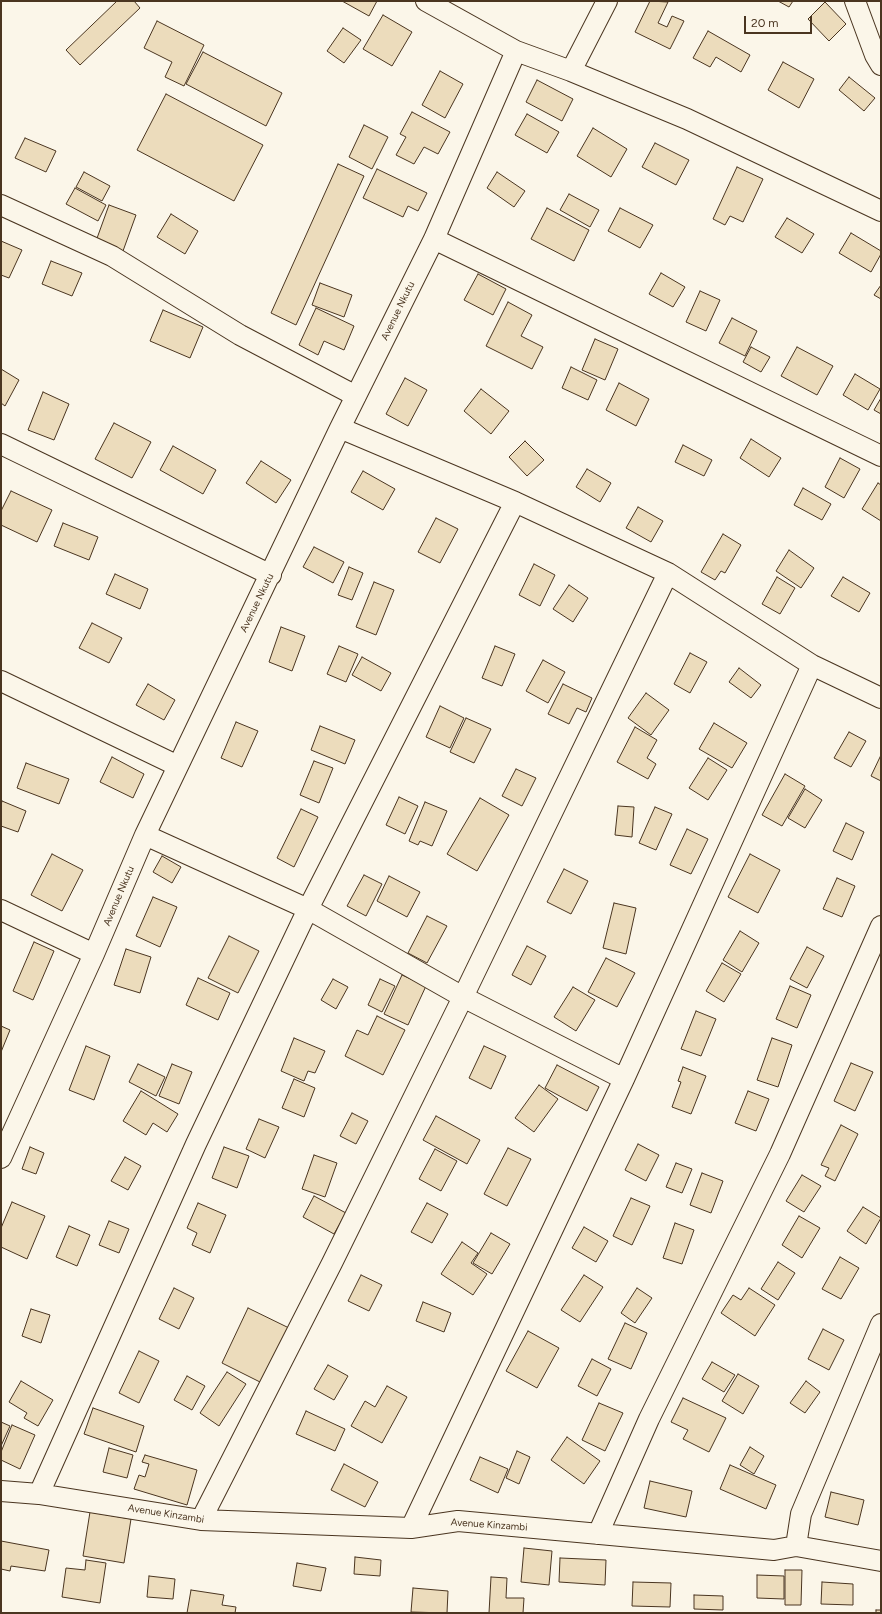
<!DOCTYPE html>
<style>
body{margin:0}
#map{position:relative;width:882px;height:1614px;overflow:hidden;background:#fbf6e9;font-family:Figtree,sans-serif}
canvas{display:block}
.frame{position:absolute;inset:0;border:2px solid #4a3520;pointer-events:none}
.scale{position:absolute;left:744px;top:16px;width:68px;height:18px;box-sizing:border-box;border:2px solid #4a3520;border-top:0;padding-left:5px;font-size:12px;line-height:14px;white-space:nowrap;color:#4a3520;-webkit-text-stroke:3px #fbf6e9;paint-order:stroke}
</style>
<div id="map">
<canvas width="882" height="1614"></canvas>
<div class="frame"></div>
<div class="scale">20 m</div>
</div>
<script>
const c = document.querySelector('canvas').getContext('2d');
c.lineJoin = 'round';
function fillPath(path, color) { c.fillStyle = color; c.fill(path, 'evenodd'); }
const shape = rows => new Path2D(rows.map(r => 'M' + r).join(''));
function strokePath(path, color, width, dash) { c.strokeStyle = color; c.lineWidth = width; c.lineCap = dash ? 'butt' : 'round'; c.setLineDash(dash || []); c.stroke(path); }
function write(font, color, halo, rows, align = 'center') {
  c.font = font + ' Figtree,sans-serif'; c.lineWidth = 3; c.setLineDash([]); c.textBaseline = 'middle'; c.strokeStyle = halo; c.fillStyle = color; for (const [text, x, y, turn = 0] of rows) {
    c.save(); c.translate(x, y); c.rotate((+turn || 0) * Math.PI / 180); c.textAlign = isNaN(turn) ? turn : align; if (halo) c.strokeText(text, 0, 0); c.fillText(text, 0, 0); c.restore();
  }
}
const building = shape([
 [117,1,134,1,140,8,80,65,66,50,117,1],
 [342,1,377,1,369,16,342,1],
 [650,1,668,2,658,23,667,27,672,16,684,21,670,49,635,32,650,1],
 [778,1,793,1,789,7,778,1],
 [825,2,846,24,829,41,808,19,825,2],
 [383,15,412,32,392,66,363,49,383,15],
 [157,21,204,45,184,86,165,77,172,62,144,48,157,21],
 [343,28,361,40,344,63,327,51,343,28],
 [708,31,750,55,741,72,716,57,710,67,693,58,708,31],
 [203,52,282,93,266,126,186,84,203,52],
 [783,62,814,79,799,108,768,90,783,62],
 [440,71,463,84,445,118,422,105,440,71],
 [849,77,875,98,864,111,839,90,849,77],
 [537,80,573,99,562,121,526,102,537,80],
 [166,94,263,145,234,201,137,150,166,94],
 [412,112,450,132,438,154,424,147,414,164,396,155,406,137,400,134,412,112],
 [527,114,559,132,547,153,515,135,527,114],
 [364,125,388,137,372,169,349,157,364,125],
 [593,128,627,149,611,177,577,156,593,128],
 [25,138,56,151,46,172,15,158,25,138],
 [655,143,689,160,676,185,642,167,655,143],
 [338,164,364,176,296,325,271,313,338,164],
 [737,167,763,179,743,222,730,216,725,225,713,219,737,167],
 [377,169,427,193,418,211,408,206,403,217,363,198,377,169],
 [84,172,110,186,102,201,76,187,84,172],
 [497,172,525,191,514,207,487,188,497,172],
 [75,188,106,205,98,221,66,204,75,188],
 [569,194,599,210,590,227,560,210,569,194],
 [109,205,136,215,123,251,96,241,109,205],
 [547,208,589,230,574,261,531,239,547,208],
 [620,208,653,225,640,248,608,231,620,208],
 [171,214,198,231,185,254,157,237,171,214],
 [787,218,814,234,802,253,775,237,787,218],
 [851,233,881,251,881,254,871,272,839,253,851,233],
 [1,241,22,250,9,278,1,275,1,241],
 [51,261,82,273,72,296,42,284,51,261],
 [661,273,685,287,673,307,649,294,661,273],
 [478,274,506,289,493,315,464,300,478,274],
 [320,283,352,295,344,317,312,305,320,283],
 [881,285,881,299,874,295,881,285],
 [700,291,720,300,706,331,686,322,700,291],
 [508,302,532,315,521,336,543,347,532,369,486,346,508,302],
 [316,308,354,326,344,350,324,341,318,355,299,345,316,308],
 [163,310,203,327,190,358,150,341,163,310],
 [732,318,757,331,745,356,719,343,732,318],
 [595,339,618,349,605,380,582,370,595,339],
 [751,347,770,357,761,372,743,362,751,347],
 [797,347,833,366,817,395,781,376,797,347],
 [571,367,597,380,588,400,562,388,571,367],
 [1,369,19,380,5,406,1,403,1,369],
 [855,374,880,389,868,410,843,395,855,374],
 [405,378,427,390,408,426,386,414,405,378],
 [619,383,649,399,636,426,606,410,619,383],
 [481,389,509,411,491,434,464,411,481,389],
 [43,392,69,404,54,440,28,430,43,392],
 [881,398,881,414,874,410,881,398],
 [114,423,151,442,132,478,95,459,114,423],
 [751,439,781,458,769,477,740,458,751,439],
 [525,441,544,460,527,476,509,457,525,441],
 [683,445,712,460,704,476,675,462,683,445],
 [173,446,216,470,203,494,160,470,173,446],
 [840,458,860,469,844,498,825,487,840,458],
 [261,461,291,480,276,503,246,483,261,461],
 [587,469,611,483,600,502,576,487,587,469],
 [363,471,395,489,383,510,351,492,363,471],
 [878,483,881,485,881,521,862,509,878,483],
 [803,488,831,504,822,520,794,505,803,488],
 [11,491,52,510,37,542,1,525,1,511,11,491],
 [638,507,663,521,651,542,626,528,638,507],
 [436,518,458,529,440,563,418,552,436,518],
 [63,523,98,537,89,560,54,546,63,523],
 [723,534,741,545,725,573,721,571,715,580,701,572,723,534],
 [314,547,344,562,333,583,303,567,314,547],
 [789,550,814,568,801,588,776,571,789,550],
 [534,564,555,575,540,606,519,595,534,564],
 [349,567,363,573,352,600,338,595,349,567],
 [115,574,148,589,140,609,106,594,115,574],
 [777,577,795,588,780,614,762,604,777,577],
 [843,577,870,593,859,612,831,596,843,577],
 [374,582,394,590,376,635,356,627,374,582],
 [569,585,588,598,573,622,553,609,569,585],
 [92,623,122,638,109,663,79,648,92,623],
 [281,627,305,636,292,671,269,662,281,627],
 [339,646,358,654,346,682,327,674,339,646],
 [495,646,515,654,502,686,482,678,495,646],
 [690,653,707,662,690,693,674,684,690,653],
 [362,657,391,673,381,691,352,675,362,657],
 [543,660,565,672,548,703,526,691,543,660],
 [739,668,761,685,751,698,729,682,739,668],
 [148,684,175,700,164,720,136,705,148,684],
 [563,684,592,698,586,712,577,708,569,724,548,714,563,684],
 [646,693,669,710,651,735,628,718,646,693],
 [440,706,464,718,450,748,426,737,440,706],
 [466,718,491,729,474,763,450,752,466,718],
 [236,722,258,731,242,767,221,758,236,722],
 [714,723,747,743,732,768,699,749,714,723],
 [320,726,355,740,345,764,311,750,320,726],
 [635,727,657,740,647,758,656,764,648,779,617,762,635,727],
 [849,732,866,741,851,767,834,758,849,732],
 [881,755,881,781,871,776,881,755],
 [112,757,144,774,133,798,100,782,112,757],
 [708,758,727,770,708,800,689,788,708,758],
 [314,761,333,768,319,803,300,795,314,761],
 [26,763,69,779,59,804,17,788,26,763],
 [516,769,536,778,522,806,502,796,516,769],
 [785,774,805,786,782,826,762,815,785,774],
 [805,789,822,800,805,828,788,818,805,789],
 [399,797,418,806,405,834,386,825,399,797],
 [480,798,509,815,477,871,447,854,480,798],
 [2,801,26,811,18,832,1,826,1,805,2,801],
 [425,802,447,811,432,846,420,841,418,845,409,841,425,802],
 [618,806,634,807,632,837,615,835,618,806],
 [655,807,672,814,656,850,639,843,655,807],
 [301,809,318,817,294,867,277,858,301,809],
 [846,823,864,832,852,860,833,851,846,823],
 [687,829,708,839,691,874,670,865,687,829],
 [52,854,83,870,62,911,31,895,52,854],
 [750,854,780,870,758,913,728,897,750,854],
 [162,856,181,867,172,883,153,872,162,856],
 [564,869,588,881,571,914,547,902,564,869],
 [364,875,382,884,366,916,347,906,364,875],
 [389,876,420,892,407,917,377,901,389,876],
 [837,878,855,886,842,917,823,909,837,878],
 [153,897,177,907,160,947,136,936,153,897],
 [614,903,636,908,626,954,603,948,614,903],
 [427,916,447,926,427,963,408,953,427,916],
 [740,931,759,943,742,972,723,960,740,931],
 [229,936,259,951,238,993,208,978,229,936],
 [34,942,54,951,33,1000,13,991,34,942],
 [527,946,546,956,531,985,512,975,527,946],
 [807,947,824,956,807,988,790,979,807,947],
 [126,949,151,957,140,993,114,985,126,949],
 [606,958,635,973,617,1007,588,992,606,958],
 [722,963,741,974,724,1002,706,991,722,963],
 [402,975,426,986,408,1025,384,1014,402,975],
 [198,978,230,993,218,1020,186,1005,198,978],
 [333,979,348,987,336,1009,321,1000,333,979],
 [380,979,395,986,382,1012,368,1005,380,979],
 [790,986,811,995,797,1028,776,1019,790,986],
 [573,987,595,1000,576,1031,554,1017,573,987],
 [696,1011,716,1019,701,1056,681,1049,696,1011],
 [377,1016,405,1030,383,1075,345,1056,357,1030,368,1035,377,1016],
 [1,1026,10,1030,1,1052,1,1026],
 [294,1038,325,1051,315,1073,308,1071,304,1081,281,1071,294,1038],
 [772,1038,792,1045,778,1087,757,1080,772,1038],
 [86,1046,110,1056,94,1100,69,1090,86,1046],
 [484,1046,506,1056,491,1089,469,1078,484,1046],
 [851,1063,873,1072,855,1111,834,1101,851,1063],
 [138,1064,165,1077,156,1096,129,1082,138,1064],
 [172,1064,192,1072,179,1104,159,1096,172,1064],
 [557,1065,599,1087,587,1111,545,1088,557,1065],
 [683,1067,706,1076,691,1114,672,1107,681,1082,678,1081,683,1067],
 [294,1079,315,1088,304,1117,282,1108,294,1079],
 [539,1085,558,1099,534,1132,515,1118,539,1085],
 [141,1091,178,1114,167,1132,153,1123,146,1135,123,1121,141,1091],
 [748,1091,769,1099,756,1131,735,1123,748,1091],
 [352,1113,368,1121,356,1144,340,1136,352,1113],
 [436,1116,480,1140,467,1164,423,1140,436,1116],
 [259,1119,279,1127,265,1158,246,1149,259,1119],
 [841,1125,858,1134,835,1181,825,1176,829,1168,821,1165,841,1125],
 [638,1144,659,1155,646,1181,625,1170,638,1144],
 [30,1147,44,1153,36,1174,22,1169,30,1147],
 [224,1147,249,1156,237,1188,212,1178,224,1147],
 [508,1148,531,1159,507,1206,484,1194,508,1148],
 [435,1149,457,1161,441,1191,419,1179,435,1149],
 [314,1155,337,1163,325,1197,302,1189,314,1155],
 [125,1157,141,1166,128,1190,111,1181,125,1157],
 [676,1163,692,1169,682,1193,666,1187,676,1163],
 [702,1173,723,1181,711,1213,690,1205,702,1173],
 [802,1175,821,1186,804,1212,786,1201,802,1175],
 [314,1196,346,1213,334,1234,303,1217,314,1196],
 [631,1198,650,1206,632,1245,613,1236,631,1198],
 [12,1202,45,1216,27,1259,1,1247,1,1228,12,1202],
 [198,1203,226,1215,210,1253,192,1245,197,1233,187,1228,198,1203],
 [427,1203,448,1214,432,1243,411,1232,427,1203],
 [863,1207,881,1218,866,1244,847,1231,863,1207],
 [799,1216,820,1228,802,1258,782,1245,799,1216],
 [109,1221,129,1229,119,1253,99,1245,109,1221],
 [675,1223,694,1230,682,1264,663,1258,675,1223],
 [69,1226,90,1235,77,1266,56,1257,69,1226],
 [584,1227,608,1241,596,1262,572,1248,584,1227],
 [491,1233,510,1244,492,1274,473,1263,491,1233],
 [462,1242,478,1253,471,1263,487,1274,473,1295,441,1274,462,1242],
 [840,1257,859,1268,841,1299,822,1289,840,1257],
 [778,1262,795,1273,778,1300,761,1289,778,1262],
 [361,1275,382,1285,369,1311,348,1301,361,1275],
 [584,1275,603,1287,580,1322,561,1310,584,1275],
 [174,1288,194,1298,179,1329,159,1319,174,1288],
 [637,1288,652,1298,635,1323,621,1313,637,1288],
 [749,1288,775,1305,755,1336,721,1313,733,1295,741,1300,749,1288],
 [423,1302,451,1313,444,1332,416,1321,423,1302],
 [248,1308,289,1328,262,1383,222,1363,248,1308],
 [31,1309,50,1315,41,1343,22,1336,31,1309],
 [625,1323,647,1333,631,1369,608,1359,625,1323],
 [823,1329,844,1340,829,1370,808,1359,823,1329],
 [528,1331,559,1348,537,1388,506,1371,528,1331],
 [139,1351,159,1361,139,1403,119,1393,139,1351],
 [592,1359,611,1369,597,1396,578,1386,592,1359],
 [712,1362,735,1375,724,1392,702,1379,712,1362],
 [328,1365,348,1376,334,1400,314,1389,328,1365],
 [227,1372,246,1384,219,1426,200,1413,227,1372],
 [738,1374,759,1386,743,1414,722,1401,738,1374],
 [187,1376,205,1386,192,1410,174,1400,187,1376],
 [21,1381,53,1400,38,1426,24,1418,27,1413,9,1402,21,1381],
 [806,1381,820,1392,805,1413,790,1403,806,1381],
 [387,1386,407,1397,382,1443,351,1426,365,1401,375,1407,387,1386],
 [683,1398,726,1418,709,1452,683,1439,688,1430,671,1422,683,1398],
 [599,1403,623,1413,605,1451,582,1440,599,1403],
 [93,1408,144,1426,136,1452,84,1434,93,1408],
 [306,1411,345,1429,335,1451,296,1434,306,1411],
 [1,1422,10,1426,1,1446,1,1422],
 [12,1425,35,1435,20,1469,1,1460,1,1452,12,1425],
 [567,1437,600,1461,584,1484,551,1460,567,1437],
 [750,1447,764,1456,754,1474,740,1465,750,1447],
 [109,1448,133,1455,127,1478,103,1472,109,1448],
 [517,1451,530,1457,519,1484,506,1478,517,1451],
 [145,1455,197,1470,187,1505,134,1489,139,1475,145,1477,149,1464,142,1462,145,1455],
 [480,1457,508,1469,498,1493,470,1480,480,1457],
 [344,1464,378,1482,365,1507,331,1490,344,1464],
 [730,1465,776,1485,766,1509,720,1489,730,1465],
 [650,1481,692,1491,686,1517,644,1508,650,1481],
 [831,1492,864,1500,858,1525,825,1517,831,1492],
 [90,1512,131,1519,124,1563,83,1556,90,1512],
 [1,1541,49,1550,45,1571,11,1566,10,1571,1,1569,1,1541],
 [524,1548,552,1551,549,1585,521,1582,524,1548],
 [355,1557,381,1560,380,1576,354,1574,355,1557],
 [560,1558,606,1560,605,1585,559,1582,560,1558],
 [86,1560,106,1563,100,1603,62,1597,66,1568,85,1570,86,1560],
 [297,1563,326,1568,321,1591,293,1586,297,1563],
 [785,1570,802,1570,801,1605,785,1605,785,1570],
 [757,1575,784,1576,784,1599,757,1598,757,1575],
 [149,1576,175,1579,173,1599,147,1597,149,1576],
 [491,1577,507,1578,506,1598,524,1598,523,1613,489,1613,491,1577],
 [633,1582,671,1583,670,1607,632,1606,633,1582],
 [822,1582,853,1584,853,1605,821,1604,822,1582],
 [413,1588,448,1591,447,1613,411,1612,413,1588],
 [191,1590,224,1595,222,1605,236,1607,235,1613,187,1613,191,1590],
 [694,1595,723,1596,723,1610,694,1609,694,1595],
 [876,1610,881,1610,881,1613,876,1613,876,1610]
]);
const street = shape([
 [426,1,516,51,571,71,687,119,881,211],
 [855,1,875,55,881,65],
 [571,71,607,1],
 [1,205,112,256,240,335,356,396],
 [434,239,881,456],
 [340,428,515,502,668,573,812,665,881,698],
 [1,444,271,575],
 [1,681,178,766],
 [145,835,308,909,463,997,624,1079],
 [1,910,94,954],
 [1,1158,94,954,145,835,340,428,434,239,516,51],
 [1,1491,39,1494,201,1520,411,1528,458,1521,774,1550,796,1546,881,1561],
 [39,1494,196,1144,308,909,515,502],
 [201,1520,332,1263,463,997,668,573],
 [411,1528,624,1079,812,665],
 [598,1534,649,1419,780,1154,881,926],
 [796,1546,801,1514,881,1324]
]);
const streetNames = [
 ["Avenue Nkutu",398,311,-64],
 ["Avenue Nkutu",257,603,-64],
 ["Avenue Nkutu",119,896,-67],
 ["Avenue Kinzambi",166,1514,9],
 ["Avenue Kinzambi",489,1525,4]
];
fillPath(building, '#ecdcbc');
strokePath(building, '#4a3520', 1);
strokePath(street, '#4a3520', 22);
strokePath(street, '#fbf6e9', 20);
write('10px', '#4a3520', '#fbf6e9', streetNames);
</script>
